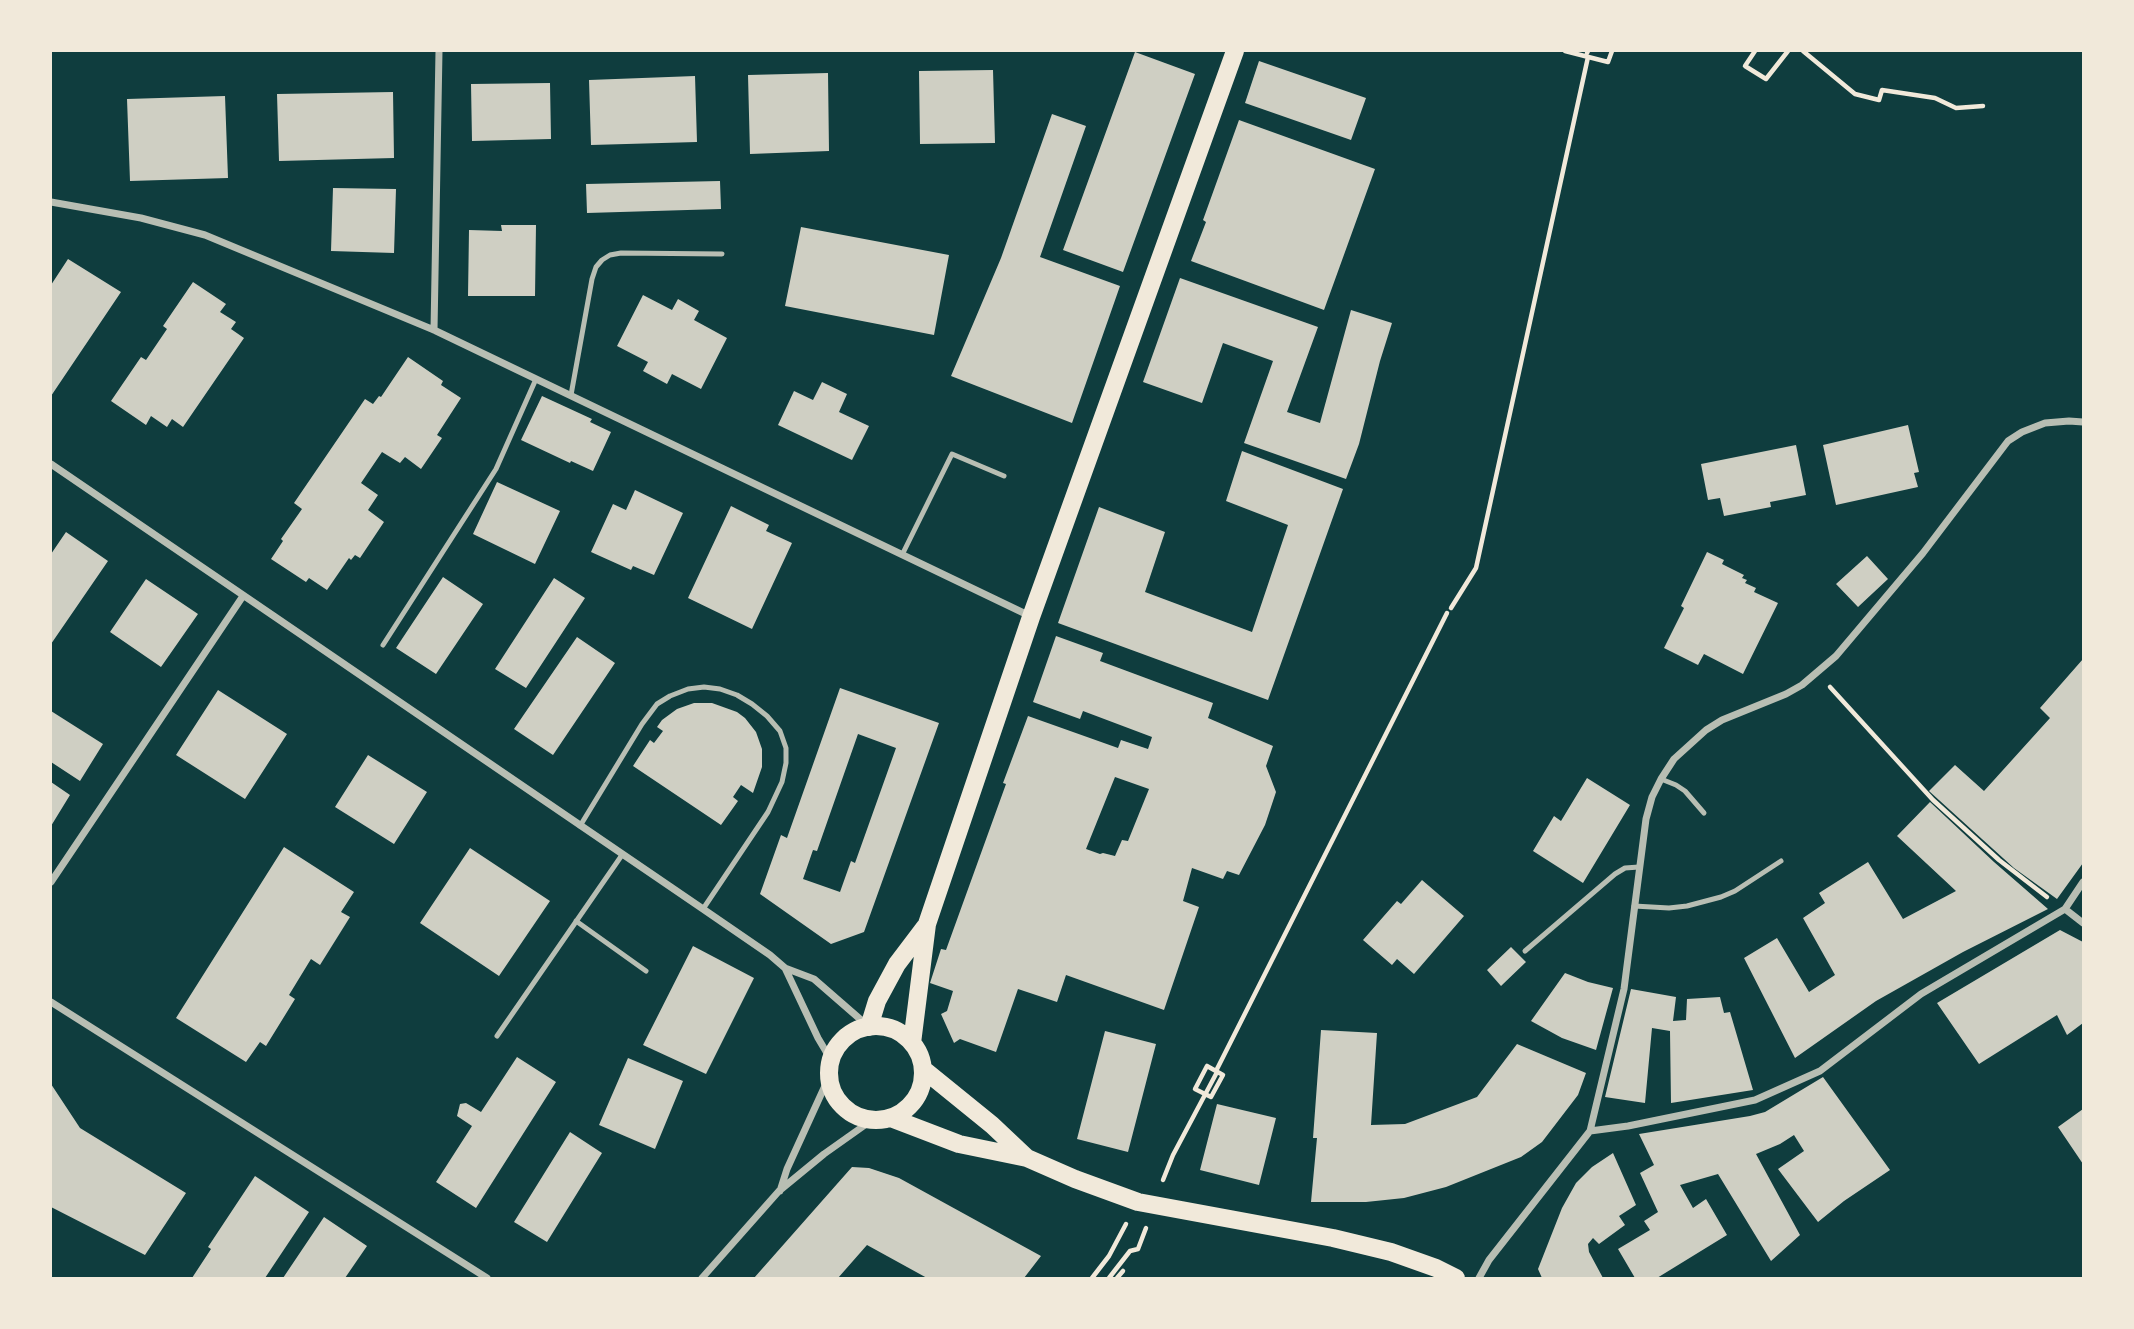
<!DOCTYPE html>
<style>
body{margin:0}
#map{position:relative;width:2134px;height:1329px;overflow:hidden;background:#0f3d3e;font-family:Rubik,sans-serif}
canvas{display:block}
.frame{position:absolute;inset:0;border:52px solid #f1e9da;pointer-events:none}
</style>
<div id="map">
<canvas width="2134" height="1329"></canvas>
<div class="frame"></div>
</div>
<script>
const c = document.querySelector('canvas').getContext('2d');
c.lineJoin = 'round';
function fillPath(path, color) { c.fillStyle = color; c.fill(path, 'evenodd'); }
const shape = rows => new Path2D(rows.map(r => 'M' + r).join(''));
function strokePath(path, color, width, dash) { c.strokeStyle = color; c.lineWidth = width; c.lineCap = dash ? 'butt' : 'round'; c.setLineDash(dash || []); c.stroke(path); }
const building = shape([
 [1135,52,1195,74,1123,272,1063,250],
 [1259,61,1366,98,1351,140,1245,103],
 [993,70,995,143,920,144,919,71],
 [828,73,829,151,750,154,748,75],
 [695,76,697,142,591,145,589,80],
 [550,83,551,139,472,141,471,84],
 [393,92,394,158,279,161,277,94],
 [225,96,228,178,130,181,127,99],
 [1052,114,1086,126,1040,257,1120,286,1072,423,951,376,1001,258],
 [1239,120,1375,169,1324,310,1191,261,1206,222,1203,220],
 [720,181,721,209,587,213,586,184],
 [333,188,396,189,394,253,331,251],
 [501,225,536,225,535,296,468,296,469,230,502,231],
 [801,227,949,255,934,335,785,306],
 [68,259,121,292,51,396,51,285],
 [1180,278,1318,327,1287,412,1320,423,1351,310,1392,323,1380,361,1359,444,1346,479,1244,443,1273,361,1223,343,1202,403,1143,382],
 [193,282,226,304,220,312,236,322,231,329,244,338,183,427,172,419,167,427,151,416,146,425,111,401,141,357,146,360,167,329,163,326],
 [643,295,672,310,678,299,699,311,694,320,727,338,701,389,672,374,667,384,643,371,648,362,617,346],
 [408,357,443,381,441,385,461,398,437,435,442,438,421,469,405,457,400,463,382,452,361,483,378,495,368,510,384,522,360,558,355,555,351,560,349,558,327,590,309,578,306,582,271,559,283,541,281,539,302,509,294,503,365,399,373,404,379,396,381,397],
 [822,382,847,394,839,412,869,426,852,460,778,425,794,391,813,400],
 [542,396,592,419,590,422,611,432,593,471,571,461,570,463,521,440],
 [1908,425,1919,472,1914,473,1918,487,1836,505,1823,445],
 [1796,445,1806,495,1770,502,1771,507,1724,516,1720,498,1708,500,1701,464],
 [1242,451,1343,489,1268,700,1058,623,1099,507,1165,532,1145,592,1252,632,1288,525,1226,501],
 [497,482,560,511,535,564,473,534],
 [635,490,683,513,654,575,633,566,631,570,591,552,613,504,626,510],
 [731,506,769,525,766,531,792,543,752,629,688,598],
 [66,532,108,561,51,644,51,554],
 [1707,552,1724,560,1722,564,1744,575,1742,578,1747,580,1745,583,1756,588,1754,592,1778,603,1743,674,1704,654,1698,665,1664,648,1684,608,1681,606],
 [1867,556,1888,579,1858,607,1836,584],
 [443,577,483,604,436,674,396,648],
 [554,578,585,598,526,688,495,669],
 [146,579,198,614,161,667,110,632],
 [1056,636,1103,653,1100,661,1213,703,1208,718,1273,746,1266,766,1276,792,1265,825,1239,875,1227,871,1223,879,1192,868,1183,901,1199,907,1164,1010,1066,975,1057,1002,1018,989,996,1052,960,1039,954,1043,941,1014,947,1011,953,991,930,983,941,949,946,950,1006,784,1003,783,1028,716,1118,748,1121,740,1148,749,1152,737,1083,711,1080,719,1033,702],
 [1115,777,1149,789,1128,841,1122,840,1115,856,1103,853,1100,854,1086,849],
 [577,637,615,663,553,755,514,729],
 [2083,659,2083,863,2057,899,2014,868,1929,791,1955,765,1984,791,2050,718,2040,708],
 [840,688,939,723,864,932,831,944,760,894,781,835,787,838],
 [858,734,896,748,855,863,851,861,840,892,803,879,813,850,817,851],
 [218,690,287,734,245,799,176,755],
 [694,703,712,703,737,712,745,718,756,732,762,749,762,767,753,793,741,785,733,797,738,801,721,825,633,766,650,740,654,743,663,731,657,727,662,720,677,709],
 [51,711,103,744,80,781,51,762],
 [368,755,427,792,394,844,335,807],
 [1587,778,1630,805,1583,883,1533,851,1554,816,1561,821],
 [51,782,70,795,51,826],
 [1930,802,1994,862,2048,909,1963,952,1876,1001,1795,1058,1744,958,1777,938,1809,992,1835,975,1803,918,1825,903,1819,893,1868,862,1903,919,1956,891,1897,836],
 [284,847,354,892,341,912,350,917,320,965,311,959,289,995,295,999,266,1046,260,1042,246,1062,176,1018],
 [470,848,550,901,499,976,420,923],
 [1422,880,1464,916,1414,974,1397,959,1392,965,1363,940,1397,901,1401,904],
 [2060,930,2083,942,2083,1023,2067,1035,2057,1015,1979,1064,1937,1003],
 [693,946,754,978,706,1074,643,1045],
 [1511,947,1526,962,1501,986,1487,970],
 [1565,973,1588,982,1613,988,1596,1050,1562,1038,1531,1021],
 [1631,989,1676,997,1673,1021,1686,1020,1687,999,1720,997,1724,1013,1730,1012,1753,1090,1671,1103,1670,1031,1652,1028,1645,1103,1605,1097],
 [1321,1030,1377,1033,1371,1125,1405,1124,1477,1097,1517,1044,1586,1073,1578,1095,1542,1142,1521,1157,1446,1187,1404,1198,1366,1202,1311,1202,1317,1138,1313,1138],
 [1105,1031,1156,1044,1128,1152,1077,1139],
 [517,1057,556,1082,476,1208,436,1182,472,1126,457,1116,460,1104,466,1103,481,1112],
 [628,1058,683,1081,655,1149,599,1125],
 [1823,1077,1890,1170,1844,1201,1818,1222,1778,1169,1804,1151,1794,1135,1780,1144,1756,1154,1800,1235,1771,1261,1718,1174,1680,1185,1693,1208,1706,1199,1727,1235,1657,1278,1635,1278,1618,1249,1650,1230,1644,1221,1658,1212,1640,1173,1654,1165,1639,1134,1750,1116,1765,1112],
 [51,1084,80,1128,186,1193,145,1255,51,1207],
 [1217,1104,1276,1118,1259,1185,1200,1170],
 [2083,1109,2083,1164,2058,1127],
 [570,1132,602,1153,547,1242,514,1222],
 [1613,1153,1636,1205,1619,1216,1625,1225,1599,1244,1593,1238,1588,1244,1589,1252,1603,1278,1542,1278,1538,1269,1562,1208,1576,1183,1592,1167],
 [852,1167,869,1168,899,1178,1041,1256,1024,1278,927,1278,867,1245,838,1278,754,1278],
 [255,1176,309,1212,265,1278,192,1278,211,1249,208,1247],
 [324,1217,367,1246,345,1278,283,1278]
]);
const path = shape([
 [1565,51,1608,62,1612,51],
 [1755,51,1745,66,1766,79,1788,51],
 [1803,51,1855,94,1879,100,1882,90,1935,98,1956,108,1983,106],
 [1587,53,1588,51],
 [1451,608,1476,568,1588,57],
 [1830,687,1933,800,1999,860,2047,897],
 [1207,1066,1223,1075,1211,1097,1195,1089,1207,1066],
 [1216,1071,1447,613],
 [1163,1180,1173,1155,1216,1074],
 [1092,1278,1109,1256,1126,1224],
 [1109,1278,1130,1251,1138,1249,1146,1228],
 [1117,1278,1123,1271]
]);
const service = shape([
 [571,395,592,279,596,267,602,260,610,255,621,253,722,254],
 [902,555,952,454,1004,476],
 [383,645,496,469,536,379],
 [1661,779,1676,785,1685,791,1704,813],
 [580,826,642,724,657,704,670,696,688,689,704,687,720,689,737,695,752,704,767,716,780,731,786,748,786,763,782,782,768,812,703,909],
 [1634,906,1669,908,1687,906,1721,897,1735,891,1781,861],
 [576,921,646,971],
 [1525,951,1615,874,1625,868,1639,867],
 [497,1036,622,855]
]);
const minor = shape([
 [51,202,141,218,205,235,434,330,1030,616],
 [434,330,439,51],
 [51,464,703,909,770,955,785,968,814,979,868,1026],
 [51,882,243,596],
 [2065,909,2083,923],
 [785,968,818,1038,831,1060],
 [51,1002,487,1278],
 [1590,1131,1628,1126,1755,1100,1820,1071,1921,994,2065,909,2083,882],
 [780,1191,787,1169,829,1077],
 [702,1278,779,1191,824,1154,872,1120],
 [1479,1278,1489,1260,1590,1131,1624,989,1646,819,1652,797,1661,779,1674,759,1706,730,1722,720,1786,694,1802,685,1836,656,1923,553,2008,441,2022,432,2045,423,2069,421,2083,422]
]);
const primary = shape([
 '829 1073a47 47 0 1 1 94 0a47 47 0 1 1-94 0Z',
 [869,1027,877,1001,897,964,925,927],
 [912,1043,927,924,1031,617,1235,51],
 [923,1069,992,1125,1027,1158],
 [891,1118,959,1144,1027,1158,1075,1179,1138,1202,1333,1238,1391,1252,1436,1268,1456,1278]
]);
fillPath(building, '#cfcfc3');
strokePath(path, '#f1e9da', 4.5);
strokePath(service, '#b8beb3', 5);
strokePath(minor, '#b8beb3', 7);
strokePath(primary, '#f1e9da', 18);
</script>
